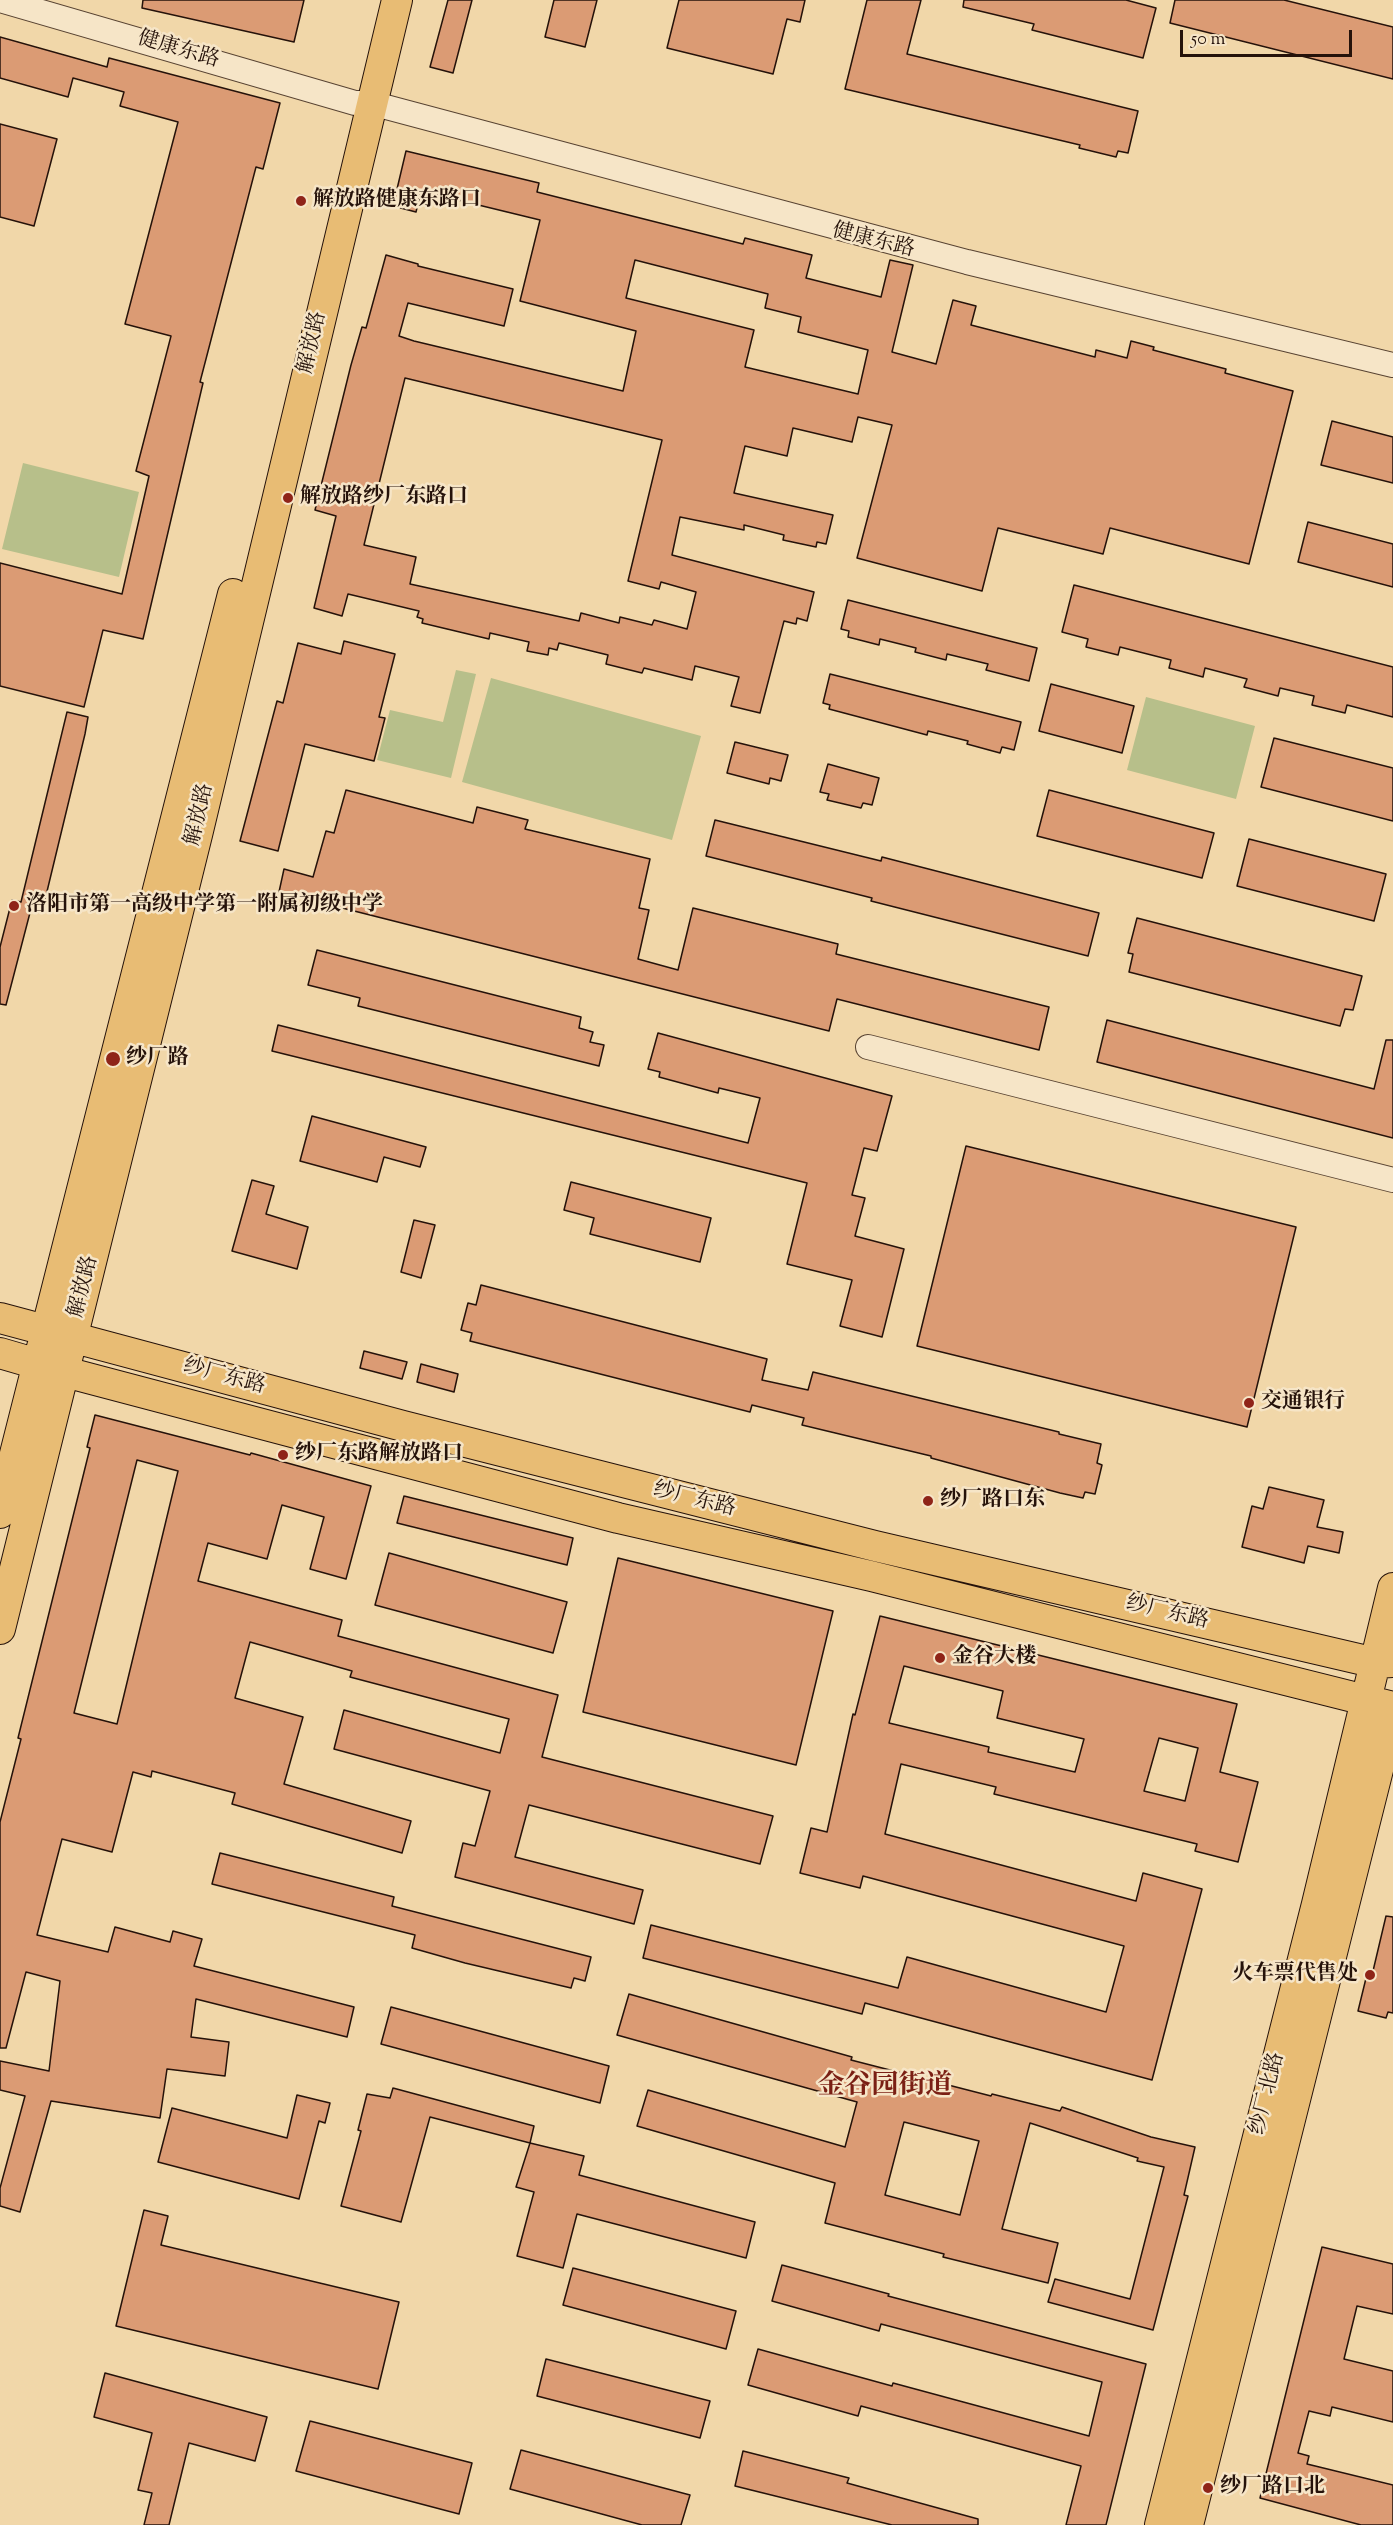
<!DOCTYPE html>
<meta charset="utf-8">
<style>
body{margin:0}
#map{position:relative;width:1393px;height:2525px;overflow:hidden;background:#f1d7a9;font-family:"Sorts Mill Goudy",serif}
canvas{display:block}
.scale{position:absolute;left:1180px;top:30px;width:172px;height:27px;box-sizing:border-box;border:3px solid #25120a;border-top:0;padding-left:8px;font-size:18px;line-height:21px;white-space:nowrap;color:#25120a;-webkit-text-stroke:4px #f6e5c7;paint-order:stroke}
</style>
<div id="map">
<canvas width="1393" height="2525"></canvas>
<div class="scale">50 m</div>
</div>
<script>
const c = document.querySelector('canvas').getContext('2d');
c.lineJoin = 'round';
function fillPath(path, color) { c.fillStyle = color; c.fill(path, 'evenodd'); }
const shape = rows => new Path2D(rows.map(r => 'M' + r).join(''));
function strokePath(path, color, width, dash) { c.strokeStyle = color; c.lineWidth = width; c.lineCap = dash ? 'butt' : 'round'; c.setLineDash(dash || []); c.stroke(path); }
function write(font, color, halo, rows, align = 'center') {
  c.font = font + ' "Sorts Mill Goudy","Noto Serif SC",serif'; c.lineWidth = 5; c.setLineDash([]); c.textBaseline = 'middle'; c.strokeStyle = halo; c.fillStyle = color; for (const [text, x, y, turn = 0] of rows) {
    c.save(); c.translate(x, y); c.rotate((+turn || 0) * Math.PI / 180); c.textAlign = isNaN(turn) ? turn : align; if (halo) c.strokeText(text, 0, 0); c.fillText(text, 0, 0); c.restore();
  }
}
const green = shape([
 [23,463,139,492,119,577,2,549],
 [456,670,476,674,451,778,377,760,390,710,443,722],
 [491,678,701,736,672,840,462,782],
 [1146,697,1255,726,1236,799,1127,770]
]);
const building = shape([
 [143,0,304,0,294,42,142,8,143,0],
 [448,0,472,0,453,73,430,67,448,0],
 [554,0,597,0,585,47,545,37,554,0],
 [679,0,805,0,800,22,787,19,773,74,667,48,679,0],
 [867,0,921,0,907,54,1138,111,1128,153,1118,151,1116,157,1079,148,1080,145,845,89,867,0],
 [964,0,1126,0,1156,8,1143,58,1032,30,1034,24,963,7,964,0],
 [1175,0,1284,0,1393,27,1393,79,1170,23,1175,0],
 [0,37,107,67,109,58,280,103,263,169,256,167,200,382,203,383,143,639,103,630,84,707,0,686,0,563,122,594,149,476,136,471,171,336,125,324,178,122,120,106,124,92,73,78,68,97,0,78,0,37],
 [0,124,57,139,34,226,0,217,0,124],
 [406,151,539,183,537,192,743,244,745,238,812,255,806,278,881,297,890,260,913,265,892,352,936,364,953,300,976,306,971,325,1095,357,1096,350,1127,358,1131,341,1154,347,1153,350,1226,369,1225,373,1293,391,1249,564,1110,528,1103,554,998,528,982,591,857,558,892,425,858,417,852,442,793,428,787,456,745,446,734,493,833,515,826,544,817,542,816,547,783,540,784,535,744,525,744,530,680,517,672,555,814,592,807,621,797,618,796,624,784,621,760,713,731,706,739,677,695,666,692,680,644,668,642,673,606,664,608,655,559,643,557,650,549,648,548,655,527,651,529,642,490,633,489,639,422,623,423,619,417,617,419,611,348,594,342,616,314,608,336,516,315,510,351,365,362,327,366,328,386,255,418,264,418,266,513,289,504,326,408,303,399,336,414,341,623,391,636,331,520,301,540,220,421,191,416,212,393,206,406,151],
 [635,260,768,294,765,308,801,317,798,332,868,350,858,394,745,367,754,330,626,298,635,260],
 [405,378,662,440,628,581,659,589,661,582,696,592,687,629,654,620,652,625,620,617,619,623,581,613,579,621,410,584,416,557,364,545,405,378],
 [1332,421,1393,437,1393,483,1321,465,1332,421],
 [1308,522,1393,544,1393,587,1298,562,1308,522],
 [1074,585,1393,667,1393,717,1347,705,1345,713,1312,705,1314,696,1280,688,1278,696,1244,687,1247,679,1205,668,1203,677,1169,668,1171,660,1120,647,1118,655,1086,647,1088,639,1062,632,1074,585],
 [848,600,1037,648,1029,681,986,670,988,664,947,654,946,660,915,652,916,648,880,639,879,645,848,637,849,631,841,629,848,600],
 [344,641,395,654,379,717,385,718,374,761,305,744,278,851,240,841,277,701,283,703,298,643,341,654,344,641],
 [830,674,1021,722,1014,750,1002,747,1000,753,967,744,968,741,928,731,927,735,829,709,830,705,823,703,830,674],
 [1051,684,1134,706,1122,753,1039,731,1051,684],
 [67,712,88,717,85,734,43,908,32,905,6,1005,0,1004,0,947,12,900,21,902,67,712],
 [1274,738,1393,768,1393,821,1261,787,1274,738],
 [735,742,788,755,781,781,770,778,769,784,727,773,735,742],
 [828,764,879,778,872,805,863,803,861,808,827,800,829,794,820,792,828,764],
 [346,790,473,823,477,807,528,820,525,829,650,859,639,908,649,910,638,959,678,970,693,908,838,944,836,954,1049,1007,1039,1050,837,999,829,1031,279,892,284,869,313,877,326,831,334,833,346,790],
 [1049,790,1214,833,1202,878,1037,836,1049,790],
 [715,820,881,861,882,857,1099,913,1088,956,871,901,872,898,706,856,715,820],
 [1249,839,1386,874,1374,921,1237,886,1249,839],
 [1137,918,1362,976,1353,1010,1345,1009,1340,1026,1129,972,1133,954,1128,953,1137,918],
 [317,950,581,1017,579,1028,593,1032,590,1042,604,1045,599,1066,358,1006,360,998,308,985,317,950],
 [1107,1020,1374,1089,1386,1040,1393,1040,1393,1138,1097,1062,1107,1020],
 [278,1025,748,1143,760,1098,719,1088,718,1093,659,1077,660,1072,648,1069,658,1033,892,1096,877,1151,864,1148,852,1195,865,1198,855,1236,904,1249,882,1337,840,1326,852,1280,787,1264,807,1183,272,1051,278,1025],
 [312,1116,426,1147,420,1167,384,1157,377,1182,300,1161,312,1116],
 [966,1146,1296,1227,1247,1427,917,1346,966,1146],
 [252,1180,274,1186,266,1214,308,1227,297,1269,232,1251,252,1180],
 [571,1182,711,1218,700,1262,590,1234,594,1218,564,1210,571,1182],
 [414,1220,435,1225,421,1278,401,1272,414,1220],
 [481,1285,767,1359,762,1380,808,1390,813,1372,1059,1432,1059,1434,1101,1444,1097,1463,1102,1465,1095,1494,1085,1492,1083,1498,1060,1493,931,1458,931,1456,802,1425,804,1418,752,1405,750,1412,470,1341,472,1333,461,1330,468,1303,476,1305,481,1285],
 [364,1351,407,1362,402,1379,360,1368,364,1351],
 [421,1364,458,1374,454,1392,417,1382,421,1364],
 [95,1415,250,1455,251,1453,371,1486,346,1579,310,1569,324,1517,282,1505,267,1559,208,1543,198,1581,342,1620,338,1636,558,1695,542,1757,773,1816,760,1864,529,1805,515,1857,643,1890,634,1924,455,1877,463,1843,475,1846,490,1791,334,1749,344,1710,500,1753,509,1719,350,1677,352,1671,250,1642,235,1698,303,1717,284,1784,411,1821,402,1853,232,1804,235,1793,152,1771,151,1777,133,1772,112,1852,62,1839,37,1935,108,1952,115,1927,170,1942,173,1931,202,1939,194,1966,354,2007,347,2037,196,1999,191,2037,229,2042,225,2076,167,2069,160,2118,51,2101,20,2212,0,2206,0,2188,25,2096,0,2090,0,2061,49,2071,60,1981,26,1972,6,2048,0,2048,0,1822,21,1739,18,1738,90,1448,87,1447,95,1415],
 [137,1460,178,1471,117,1724,74,1713,137,1460],
 [1269,1487,1324,1500,1317,1527,1343,1532,1339,1553,1308,1546,1304,1563,1242,1547,1252,1506,1263,1509,1269,1487],
 [404,1496,573,1538,567,1565,397,1523,404,1496],
 [389,1553,567,1602,553,1653,375,1605,389,1553],
 [618,1558,833,1611,796,1765,583,1712,618,1558],
 [880,1616,1237,1704,1220,1772,1258,1782,1238,1862,1195,1851,1197,1844,994,1794,996,1787,901,1764,885,1834,1136,1901,1143,1873,1202,1889,1152,2080,865,2003,862,2014,643,1958,651,1925,898,1988,907,1957,1106,2012,1124,1946,863,1876,860,1888,800,1873,811,1828,827,1832,853,1714,855,1715,880,1616],
 [904,1666,1003,1691,997,1718,1084,1739,1075,1772,988,1752,989,1747,889,1723,904,1666],
 [1159,1738,1198,1748,1185,1801,1144,1791,1159,1738],
 [220,1853,394,1897,392,1906,591,1957,585,1981,574,1978,571,1988,465,1963,412,1948,415,1935,212,1884,220,1853],
 [1386,1916,1393,1917,1393,2013,1388,2012,1386,2018,1358,2011,1368,1970,1373,1971,1386,1916],
 [629,1994,852,2057,851,2060,991,2096,992,2094,1060,2111,1062,2107,1151,2137,1195,2147,1184,2195,1188,2196,1153,2330,1048,2302,1055,2279,1130,2299,1164,2167,1137,2161,1138,2158,1030,2123,1002,2229,1058,2243,1048,2283,943,2257,944,2254,825,2223,835,2183,637,2126,648,2090,845,2147,857,2102,617,2035,629,1994],
 [904,2122,979,2141,960,2215,885,2195,904,2122],
 [391,2007,609,2066,600,2103,381,2044,391,2007],
 [393,2088,534,2126,530,2143,430,2117,401,2222,341,2206,361,2131,358,2130,367,2094,390,2098,393,2088],
 [297,2095,330,2103,325,2123,319,2121,299,2199,158,2162,172,2108,287,2138,297,2095],
 [530,2143,584,2156,579,2175,755,2222,746,2258,577,2214,563,2268,517,2256,534,2192,516,2187,530,2143],
 [144,2210,168,2216,161,2245,399,2302,378,2389,116,2326,144,2210],
 [1322,2247,1393,2264,1393,2314,1357,2306,1344,2359,1393,2371,1393,2422,1332,2407,1330,2416,1309,2411,1298,2453,1309,2456,1307,2464,1393,2485,1393,2525,1361,2525,1260,2498,1322,2247],
 [782,2265,889,2294,888,2296,1146,2364,1106,2525,1066,2525,1081,2466,861,2406,858,2416,748,2385,758,2349,892,2386,893,2383,1089,2436,1102,2382,881,2324,879,2331,772,2301,782,2265],
 [573,2268,736,2311,726,2349,563,2305,573,2268],
 [546,2359,710,2401,700,2438,537,2396,546,2359],
 [105,2373,267,2417,255,2461,189,2443,169,2525,144,2525,152,2493,138,2490,152,2433,94,2417,105,2373],
 [310,2421,472,2463,459,2514,296,2471,310,2421],
 [521,2450,690,2495,681,2525,642,2525,510,2489,521,2450],
 [743,2451,849,2478,847,2483,978,2519,978,2525,892,2525,735,2486,743,2451]
]);
const minor = shape([
 [0,0,355,103,371,103,967,262,1393,365],
 [868,1047,1393,1180]
]);
const major = shape([
 [0,1318,403,1426,875,1546,1376,1663,1393,1662],
 [0,1353,65,1372,618,1518,871,1576,1393,1707],
 [0,1513,233,594],
 [0,1629,197,835,397,0],
 [1160,2525,1317,1904,1393,1588],
 [1188,2525,1393,1710]
]);
const markers = [
 [301,201,6,"#8f2418"],
 [288,498,6,"#8f2418"],
 [14,906,6,"#8f2418"],
 [113,1059,8,"#8f2418"],
 [1249,1403,6,"#8f2418"],
 [283,1455,6,"#8f2418"],
 [928,1501,6,"#8f2418"],
 [940,1658,6,"#8f2418"],
 [1370,1975,6,"#8f2418"],
 [1208,2488,6,"#8f2418"]
];
const streetNames = [
 ["健康东路",178,51,16],
 ["健康东路",873,242,14],
 ["解放路",314,343,-77],
 ["解放路",201,815,-77],
 ["解放路",85,1287,-76],
 ["纱厂东路",224,1378,15],
 ["纱厂东路",694,1501,14],
 ["纱厂东路",1167,1614,13],
 ["纱厂北路",1269,2094,-76]
];
const poiNames = [
 ["解放路健康东路口",313,201],
 ["解放路纱厂东路口",300,498],
 ["洛阳市第一高级中学第一附属初级中学",26,906],
 ["纱厂路",126,1059],
 ["交通银行",1261,1403],
 ["纱厂东路解放路口",295,1455],
 ["纱厂路口东",940,1501],
 ["金谷大楼",952,1658],
 ["火车票代售处",1358,1975,"right"],
 ["纱厂路口北",1220,2488]
];
const districtNames = [
 ["金谷园街道",885,2088]
];
fillPath(green, '#b7bf8a');
fillPath(building, '#db9b74');
strokePath(building, '#25120a', 1.5);
strokePath(minor, '#584332', 26);
strokePath(major, '#25120a', 32);
strokePath(minor, '#f6e5c7', 24);
strokePath(major, '#e8bc74', 30);
for (const [x, y, r, color] of markers) { const dot = new Path2D(); dot.arc(x, y, r, 0, 2 * Math.PI); c.fillStyle = color; c.fill(dot); strokePath(dot, '#f6e5c7', 2); }
write('21px', '#25120a', '#f6e5c7', streetNames);
write('bold 21px', '#25120a', '#f6e5c7', poiNames, 'left');
write('bold 27px', '#7a1f14', '#f6e5c7', districtNames);
</script>
